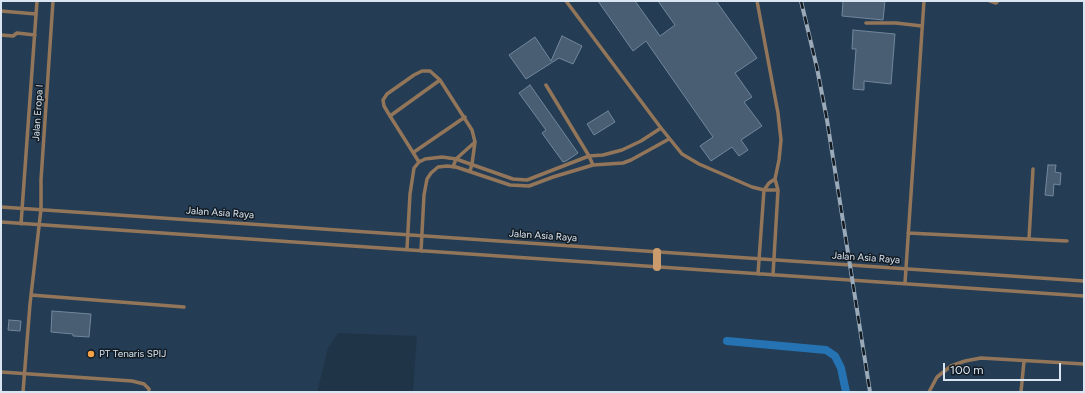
<!DOCTYPE html>
<style>
body{margin:0}
#map{position:relative;width:1085px;height:393px;overflow:hidden;background:#203447;font-family:Figtree,sans-serif}
canvas{display:block}
.frame{position:absolute;inset:0;border:2px solid #d9e6f2;pointer-events:none}
.scale{position:absolute;left:943px;top:363px;width:118px;height:18px;box-sizing:border-box;border:2px solid #d9e6f2;border-top:0;padding-left:5px;font-size:12px;line-height:14px;white-space:nowrap;color:#d9e6f2;-webkit-text-stroke:3px #121b23;paint-order:stroke}
</style>
<div id="map">
<canvas width="1085" height="393"></canvas>
<div class="frame"></div>
<div class="scale">100 m</div>
</div>
<script>
const c = document.querySelector('canvas').getContext('2d');
c.lineJoin = 'round';
function fillPath(path, color) { c.fillStyle = color; c.fill(path, 'evenodd'); }
const shape = rows => new Path2D(rows.map(r => 'M' + r).join(''));
function strokePath(path, color, width, dash) { c.strokeStyle = color; c.lineWidth = width; c.lineCap = dash ? 'butt' : 'round'; c.setLineDash(dash || []); c.stroke(path); }
function write(font, color, halo, rows, align = 'center') {
  c.font = font + ' Figtree,sans-serif'; c.lineWidth = 3; c.setLineDash([]); c.textBaseline = 'middle'; c.strokeStyle = halo; c.fillStyle = color; for (const [text, x, y, turn = 0] of rows) {
    c.save(); c.translate(x, y); c.rotate((+turn || 0) * Math.PI / 180); c.textAlign = isNaN(turn) ? turn : align; if (halo) c.strokeText(text, 0, 0); c.fillText(text, 0, 0); c.restore();
  }
}
const built = shape([
 [1,1,1084,1,1084,392,413,392,417,336,338,333,328,348,317,392,1,392]
]);
const canal = shape([
 [727,341,826,350,835,356,841,368,846,392]
]);
const building = shape([
 [598,1,635,1,660,36,675,25,658,1,716,1,757,58,735,73,752,97,744,102,762,126,741,140,748,150,739,156,732,147,711,161,700,146,713,137,646,41,633,51,598,1],
 [843,1,885,1,883,20,842,16,843,1],
 [853,30,895,34,891,84,864,81,864,90,853,89,856,49,852,49,853,30],
 [562,36,582,46,573,64,559,58,526,79,509,55,535,37,551,61,562,36],
 [530,85,578,153,566,161,563,162,542,133,546,130,519,93,530,85],
 [608,111,615,122,594,135,587,124,608,111],
 [1048,165,1056,165,1055,172,1061,173,1060,185,1054,184,1053,196,1045,195,1048,165],
 [52,311,91,314,89,337,73,336,73,334,51,332,52,311],
 [9,320,21,321,20,331,8,330,9,320]
]);
const lane = shape([
 [566,1,661,128,682,154,699,164,752,187,764,190,778,190],
 [757,1,778,113,781,140,779,160,775,179,778,190,773,275],
 [990,1,996,3,998,1],
 [1,11,36,14],
 [866,23,896,23,922,26],
 [1,35,13,36,17,33,35,35],
 [546,85,589,156,593,165],
 [390,116,440,80],
 [414,152,465,117],
 [419,162,390,116,384,106,383,100,387,94,414,75,422,71,430,71,440,80,472,130,475,142,472,164,470,171],
 [453,167,456,159,475,142],
 [1,207,1084,281],
 [1,222,1084,296],
 [21,224,37,1],
 [908,233,1067,241],
 [1029,239,1033,169],
 [407,249,410,194,414,168,419,162,425,159,442,157,456,159,513,179,527,180,589,156,603,155,622,150,641,141,661,128],
 [421,251,424,195,427,179,431,173,438,167,447,166,456,167,510,185,529,186,553,177,593,165,623,163,631,160,669,139],
 [758,274,764,190,769,183,775,179],
 [905,283,924,1],
 [31,295,184,307],
 [1,372,132,381,144,384,149,389,149,392],
 [23,392,30,304,41,209,41,180,53,1],
 [929,392,937,377,951,366,965,361,981,358,1084,364],
 [1021,392,1024,361]
]);
const secondary = shape([
 [657,267,657,252]
]);
const rail = shape([
 [801,1,817,68,827,120,870,392]
]);
const markers = [
 [91,354,4,"#f5a346"]
];
const streetNames = [
 ["Jalan Eropa I",38,113,-86],
 ["Jalan Asia Raya",220,213,4],
 ["Jalan Asia Raya",543,236,4],
 ["Jalan Asia Raya",866,258,4]
];
const poiNames = [
 ["PT Tenaris SPIJ",99,354]
];
fillPath(built, '#243d55');
strokePath(canal, '#2673b3', 8);
fillPath(building, '#495e72');
strokePath(building, '#70879c', 1);
strokePath(lane, '#937659', 3.5);
strokePath(secondary, '#ca9b6c', 8);
strokePath(rail, '#9aaab8', 4);
strokePath(rail, '#121b23', 2.5, [8]);
for (const [x, y, r, color] of markers) { const dot = new Path2D(); dot.arc(x, y, r, 0, 2 * Math.PI); c.fillStyle = color; c.fill(dot); strokePath(dot, '#121b23', 1.5); }
write('10px', '#d9e6f2', '#121b23', streetNames);
write('10px', '#d9e6f2', '#121b23', poiNames, 'left');
</script>
